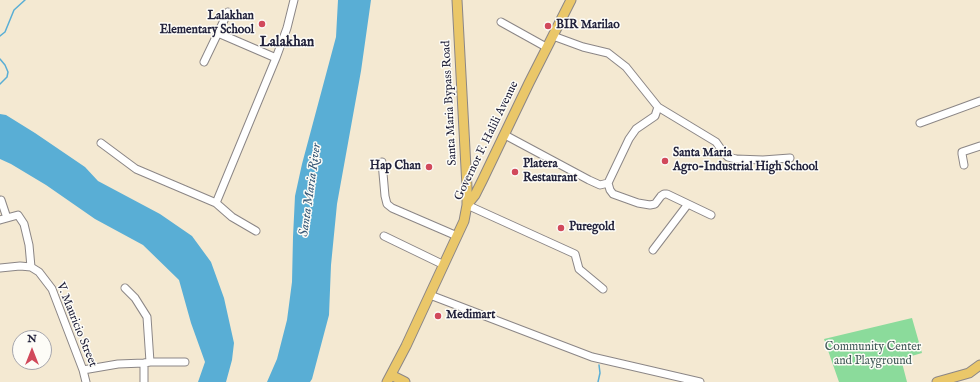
<!DOCTYPE html>
<style>
body{margin:0}
#map{position:relative;width:980px;height:382px;overflow:hidden;background:#f4e9d2;font-family:"IM FELL English",serif}
canvas{display:block}
.north{position:absolute;left:12px;top:330px;width:40px;height:40px;box-sizing:border-box;background:#fdfcf7;border:1px solid #a5a5ac;border-radius:50%;rotate:0deg;font-size:11px;font-weight:700;line-height:16px;text-align:center;color:#22223b}
.north::after{content:'';display:block;margin:auto;width:14px;height:18px;background:#d1495b;clip-path:polygon(50% 0,100% 100%,50% 72%,0 100%)}
</style>
<div id="map">
<canvas width="980" height="382"></canvas>
<div class="north">N</div>
</div>
<script>
const c = document.querySelector('canvas').getContext('2d');
c.lineJoin = 'round';
function fillPath(path, color) { c.fillStyle = color; c.fill(path, 'evenodd'); }
const shape = rows => new Path2D(rows.map(r => 'M' + r).join(''));
function strokePath(path, color, width, dash) { c.strokeStyle = color; c.lineWidth = width; c.lineCap = dash ? 'butt' : 'round'; c.setLineDash(dash || []); c.stroke(path); }
function write(font, color, halo, rows, align = 'center') {
  c.font = font + ' "IM FELL English",serif'; c.lineWidth = 3; c.setLineDash([]); c.textBaseline = 'middle'; c.strokeStyle = halo; c.fillStyle = color; for (const [text, x, y, turn = 0] of rows) {
    c.save(); c.translate(x, y); c.rotate((+turn || 0) * Math.PI / 180); c.textAlign = isNaN(turn) ? turn : align; if (halo) c.strokeText(text, 0, 0); c.fillText(text, 0, 0); c.restore();
  }
}
const green = shape([
 [912,318,922,353,901,359,907,382,839,382,824,339]
]);
const water = shape([
 [338,0,371,0,361,71,337,204,331,265,329,315,312,379,310,382,267,382,277,359,287,320,292,282,293,237,295,196,302,164,336,37],
 [0,114,6,115,35,133,85,167,98,181,160,214,192,236,211,262,224,298,234,343,232,360,226,382,198,382,205,362,191,323,179,280,143,245,95,219,46,185,11,164,0,159]
]);
const stream = shape([
 [0,36,5,32,14,10,25,0],
 [0,59,5,65,8,72,7,77,0,84],
 [598,382,600,373,599,365]
]);
const minor = shape([
 [501,22,546,47],
 [218,33,276,58],
 [553,36,583,47,608,53,626,67,658,107,655,116,636,129,629,139,608,183,610,190,613,194,638,203,650,205,655,204,661,196,664,194,667,194,711,215],
 [204,62,228,12],
 [658,107,716,142,723,152,728,157,736,159,763,160,790,158],
 [920,123,980,101],
 [505,135,589,180,600,185,608,183],
 [101,143,136,169,216,203,232,217,256,231],
 [382,162,385,196,387,204,392,208,457,236],
 [964,165,962,154,962,152,980,146],
 [1,200,7,218],
 [216,203,276,58,287,28,294,0],
 [467,205,575,254,579,269,603,289],
 [0,220,18,215,24,224,29,245,31,267],
 [384,236,444,265],
 [653,250,688,204],
 [0,268,20,266,31,267,39,272,52,289,83,370,86,382],
 [125,288,135,298,147,317,150,362],
 [430,295,592,357,700,382],
 [144,363,144,382],
 [83,370,118,364,144,363,150,362,185,362]
]);
const major = shape([
 [457,0,467,187,467,205],
 [391,375,405,382],
 [387,382,406,346,457,236,464,221,467,205,475,195,483,179,529,83,571,0],
 [937,382,969,373,980,365]
]);
const markers = [
 [262,24,4,"#d1495b"],
 [548,26,4,"#d1495b"],
 [665,161,4,"#d1495b"],
 [429,167,4,"#d1495b"],
 [515,172,4,"#d1495b"],
 [561,228,4,"#d1495b"],
 [438,316,4,"#d1495b"]
];
const poiNames = [
 ["Lalakhan",254,17,"right"],
 ["Elementary School",254,31,"right"],
 ["BIR Marilao",556,26],
 ["Santa Maria",673,154],
 ["Agro-Industrial High School",673,168],
 ["Platera",523,165],
 ["Restaurant",523,179],
 ["Hap Chan",421,167,"right"],
 ["Puregold",569,228],
 ["Medimart",446,316]
];
const streetNames = [
 ["Santa Maria Bypass Road",450,103,-93],
 ["Governor F. Halili Avenue",487,141,-64],
 ["V. Mauricio Street",76,325,68]
];
const parkNames = [
 ["Community Center",873,348],
 ["and Playground",873,362]
];
const waterNames = [
 ["Santa Maria River",311,190,-82]
];
const quarterNames = [
 ["Lalakhan",287,43]
];
fillPath(green, '#8bdb9b');
fillPath(water, '#59aed5');
strokePath(stream, '#59aed5', 1.5);
strokePath(minor, '#8b8686', 9);
strokePath(major, '#8b8686', 11);
strokePath(minor, '#fff', 7);
strokePath(major, '#eac769', 9);
for (const [x, y, r, color] of markers) { const dot = new Path2D(); dot.arc(x, y, r, 0, 2 * Math.PI); c.fillStyle = color; c.fill(dot); strokePath(dot, '#fdfcf7', 1.5); }
write('bold 12px', '#22223b', '#fdfcf7', poiNames, 'left');
write('12px', '#22223b', '#fdfcf7', streetNames);
write('12px', '#425a58', '#fdfcf7', parkNames);
write('italic 13px', '#385a79', '#fdfcf7', waterNames);
write('bold 14px', '#22223b', '#fdfcf7', quarterNames);
</script>
